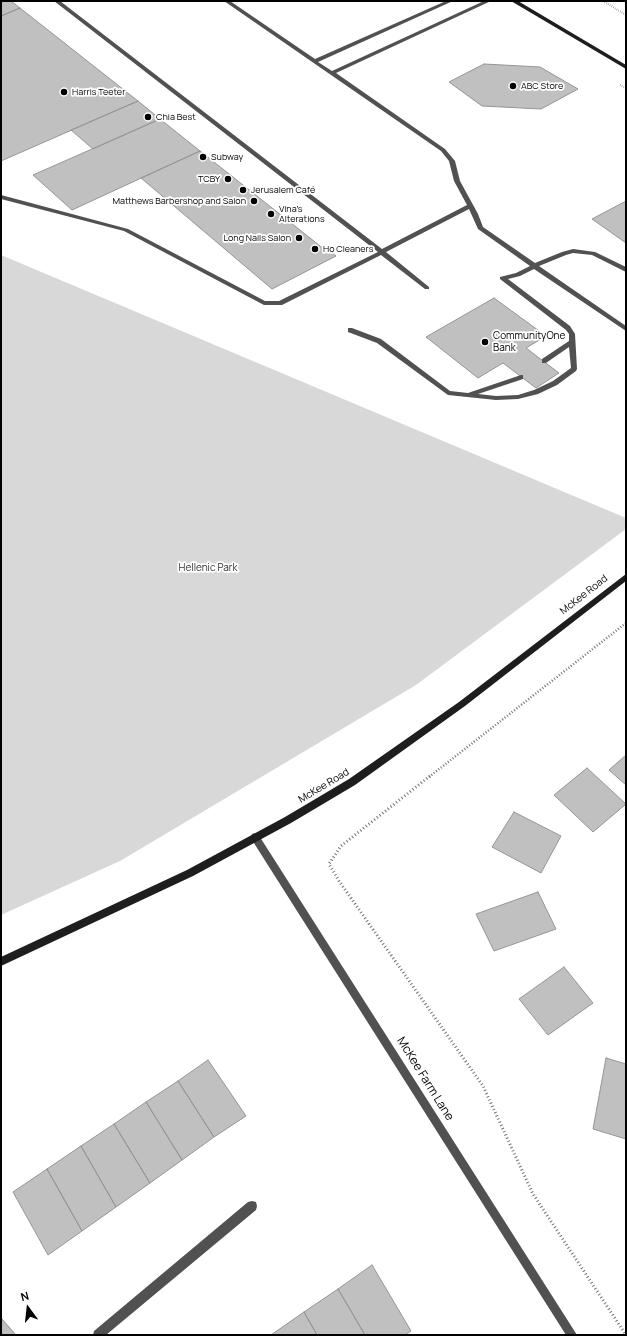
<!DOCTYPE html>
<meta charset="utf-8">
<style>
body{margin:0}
#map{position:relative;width:627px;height:1336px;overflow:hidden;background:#fff;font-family:Manrope,sans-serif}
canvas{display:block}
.frame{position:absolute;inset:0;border:2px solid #000;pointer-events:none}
.north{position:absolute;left:8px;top:1288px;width:40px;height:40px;-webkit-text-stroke:3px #fff;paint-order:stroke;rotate:345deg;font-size:11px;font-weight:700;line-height:16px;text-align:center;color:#000}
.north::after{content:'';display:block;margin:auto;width:14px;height:18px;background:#000;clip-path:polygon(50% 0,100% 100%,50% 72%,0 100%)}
</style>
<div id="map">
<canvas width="627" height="1336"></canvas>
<div class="frame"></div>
<div class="north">N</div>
</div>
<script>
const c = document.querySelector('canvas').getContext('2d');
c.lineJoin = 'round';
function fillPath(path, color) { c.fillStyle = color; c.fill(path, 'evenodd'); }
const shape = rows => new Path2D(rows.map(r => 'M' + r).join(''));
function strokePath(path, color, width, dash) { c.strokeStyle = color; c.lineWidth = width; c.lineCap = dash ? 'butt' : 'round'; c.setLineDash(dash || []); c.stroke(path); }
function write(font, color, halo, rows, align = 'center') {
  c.font = font + ' Manrope,sans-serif'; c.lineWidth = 3.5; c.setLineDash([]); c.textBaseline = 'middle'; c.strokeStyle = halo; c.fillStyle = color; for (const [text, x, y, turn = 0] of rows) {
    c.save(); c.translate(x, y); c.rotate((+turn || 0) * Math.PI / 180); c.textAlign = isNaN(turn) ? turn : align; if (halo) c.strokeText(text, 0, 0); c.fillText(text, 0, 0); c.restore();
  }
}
const green = shape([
 [1,255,626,518,626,529,416,685,120,861,1,915]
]);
const building = shape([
 [1,1,11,1,20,8,1,16,1,1],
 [20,8,138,101,1,161,1,16,20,8],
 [484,64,540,67,578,89,541,109,482,106,449,82,484,64],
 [138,101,160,119,93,149,71,130,138,101],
 [160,119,200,151,72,210,33,175,160,119],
 [200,151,329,253,331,252,336,256,272,289,141,178,200,151],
 [626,201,626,243,592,219,626,201],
 [494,298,546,336,526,348,559,373,536,388,503,363,478,378,426,337,494,298],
 [626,755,626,785,609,770,626,755],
 [587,768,626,804,593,832,554,795,587,768],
 [514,812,561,836,541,873,492,847,514,812],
 [538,892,556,929,494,951,476,914,538,892],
 [564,967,593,1003,548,1035,519,999,564,967],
 [606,1058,626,1064,626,1139,593,1129,606,1058],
 [208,1060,246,1116,214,1137,178,1081,208,1060],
 [178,1081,214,1137,182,1160,146,1102,178,1081],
 [146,1102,182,1160,150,1183,114,1124,146,1102],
 [114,1124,150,1183,116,1207,81,1146,114,1124],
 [81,1146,116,1207,82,1231,47,1169,81,1146],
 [47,1169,82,1231,48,1255,13,1192,47,1169],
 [372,1265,411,1331,405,1335,365,1335,338,1289,372,1265],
 [338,1289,365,1335,317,1335,304,1312,338,1289],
 [304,1312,317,1335,271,1335,304,1312],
 [2,1319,16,1335,1,1335,2,1319]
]);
const pathFar2 = shape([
 [603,1,626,15],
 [620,85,626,88]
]);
const pathFar1 = shape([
 [429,777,626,623]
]);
const path = shape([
 [430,776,341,846,329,864,339,881,483,1086,533,1194,626,1335]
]);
const service = shape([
 [54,1,60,1,382,249,467,205,454,181,449,161,441,151,224,1,230,1,315,59,446,1,453,1,318,62,332,71,484,1,491,1,336,73,445,149,455,161,460,181,478,214,483,227,535,263,562,252,573,249,595,252,626,267,626,272,592,255,573,253,566,255,539,266,626,326,626,331,534,269,520,276,508,279,570,326,575,334,577,369,576,371,557,385,538,394,518,399,496,400,448,395,377,343,348,332,348,328,352,328,381,339,450,391,468,393,521,375,523,375,523,379,478,394,496,396,518,395,534,390,553,381,571,368,569,347,546,363,542,363,542,359,569,341,569,334,566,330,500,279,500,277,516,273,530,266,478,229,469,209,386,252,429,287,429,289,425,289,381,255,282,305,264,305,124,231,1,199,1,195,128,229,265,301,279,301,378,252,54,1]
]);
const minor = shape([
 [255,833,258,834,577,1335,566,1335,252,840,251,837,252,834,255,833],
 [252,1201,256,1202,257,1206,256,1210,106,1335,93,1335,94,1331,248,1202,252,1201]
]);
const secondary = shape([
 [511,1,518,1,626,65,626,69,511,1],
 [626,574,626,581,465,706,355,785,291,823,193,876,1,966,1,957,187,870,285,817,349,779,459,702,626,574]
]);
const markers = [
 [513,86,4,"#000"],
 [64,92,4,"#000"],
 [148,117,4,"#000"],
 [203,157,4,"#000"],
 [228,179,4,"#000"],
 [243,190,4,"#000"],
 [254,201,4,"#000"],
 [271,214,4,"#000"],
 [299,238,4,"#000"],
 [315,249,4,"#000"],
 [485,342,4,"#000"]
];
const farPoinames = [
 ["ABC Store",521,86],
 ["Harris Teeter",72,92],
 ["Chia Best",156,117],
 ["Subway",211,157],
 ["TCBY",220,179,"right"],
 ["Jerusalem Café",251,190],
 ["Matthews Barbershop and Salon",246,201,"right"],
 ["Vina’s",279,209],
 ["Alterations",279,219],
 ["Long Nails Salon",291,238,"right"],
 ["Ho Cleaners",323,249]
];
const poiNames = [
 ["CommunityOne",493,336],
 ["Bank",493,348]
];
const parkNames = [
 ["Hellenic Park",208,568]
];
const streetNames = [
 ["McKee Road",584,595,-38],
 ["McKee Road",324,786,-31]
];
const nearStreetnames = [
 ["McKee Farm Lane",425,1079,58]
];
fillPath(green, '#d8d8d8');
fillPath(building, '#c0c0c0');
strokePath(building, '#959595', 1);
strokePath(pathFar2, '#737373', 2, [0.5, 1.5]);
strokePath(pathFar1, '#737373', 2.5, [1, 2]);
strokePath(path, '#737373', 3, [1, 2.5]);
fillPath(service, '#515151');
fillPath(minor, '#515151');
fillPath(secondary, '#1e1e1e');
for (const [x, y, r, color] of markers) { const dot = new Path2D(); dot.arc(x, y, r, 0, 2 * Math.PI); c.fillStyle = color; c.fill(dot); strokePath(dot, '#fff', 1.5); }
write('9px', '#000', '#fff', farPoinames, 'left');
write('10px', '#000', '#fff', poiNames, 'left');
write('10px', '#2f2f2f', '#fff', parkNames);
write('10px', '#000', '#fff', streetNames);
write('12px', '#000', '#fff', nearStreetnames);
</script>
